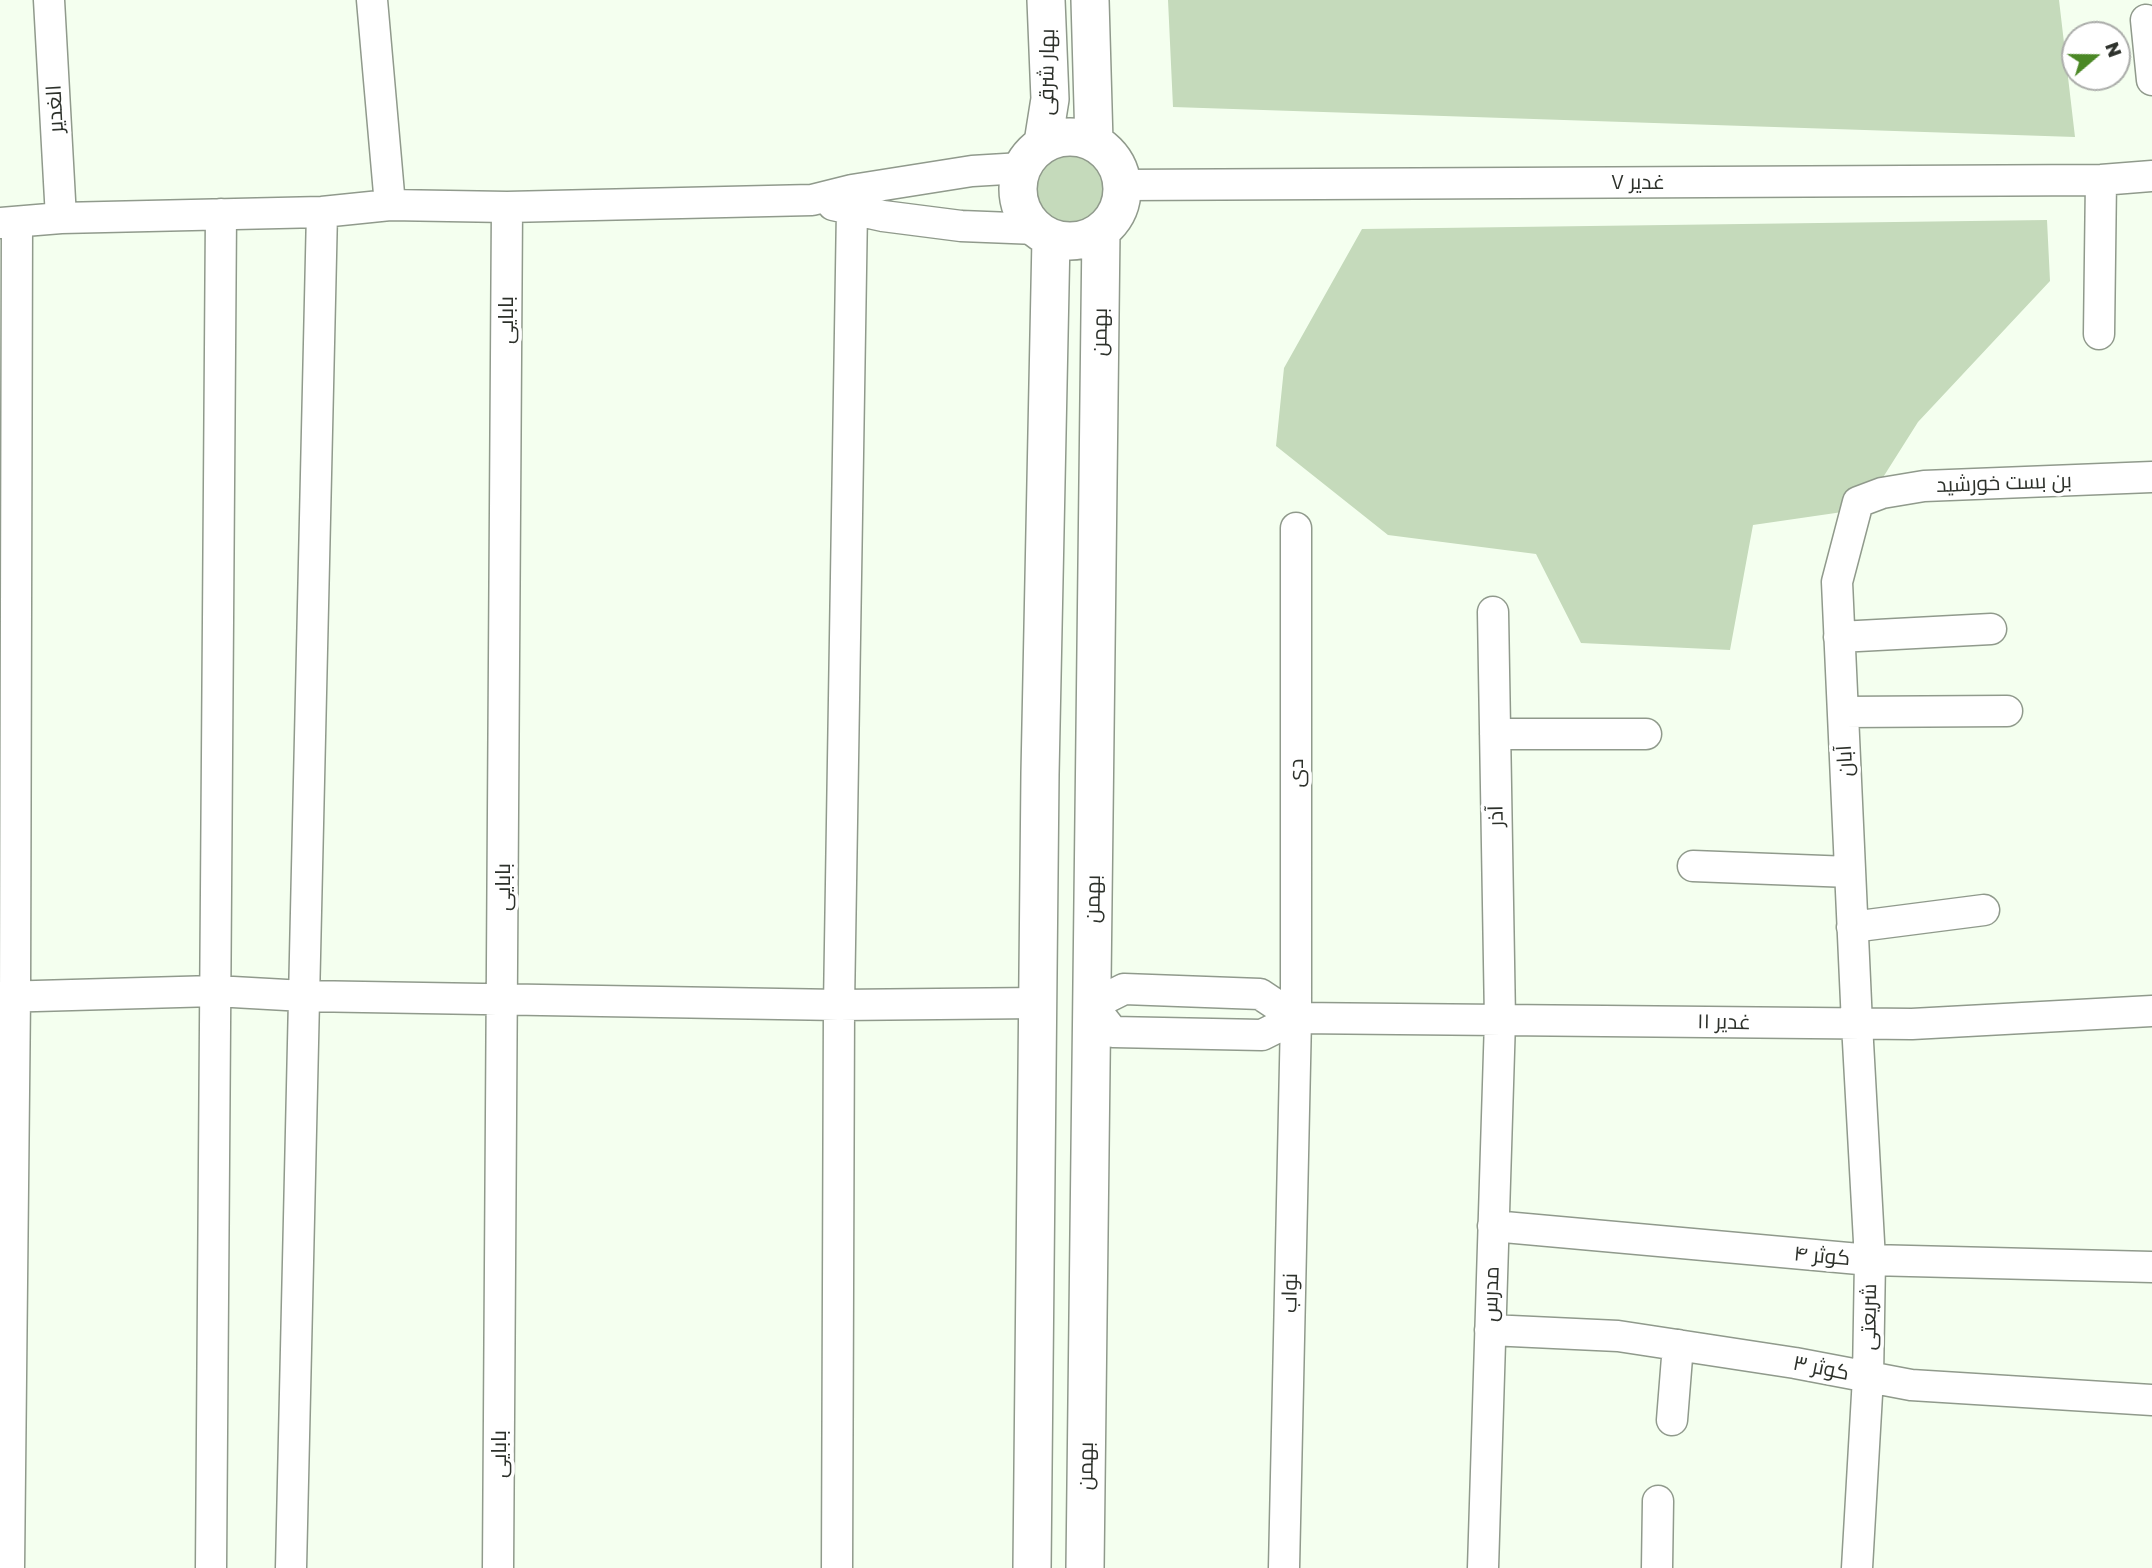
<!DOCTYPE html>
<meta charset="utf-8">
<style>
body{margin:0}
#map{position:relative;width:2152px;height:1568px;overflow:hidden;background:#f4ffef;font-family:"Golos Text",sans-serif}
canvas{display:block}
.north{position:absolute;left:2061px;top:21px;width:70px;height:70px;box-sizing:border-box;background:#fff;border:2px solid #abadaa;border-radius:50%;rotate:70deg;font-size:19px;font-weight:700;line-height:28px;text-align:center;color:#2d312b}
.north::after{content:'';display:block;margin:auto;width:24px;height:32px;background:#4b8826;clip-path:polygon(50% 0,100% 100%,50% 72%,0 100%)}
</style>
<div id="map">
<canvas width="2152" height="1568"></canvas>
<div class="north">N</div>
</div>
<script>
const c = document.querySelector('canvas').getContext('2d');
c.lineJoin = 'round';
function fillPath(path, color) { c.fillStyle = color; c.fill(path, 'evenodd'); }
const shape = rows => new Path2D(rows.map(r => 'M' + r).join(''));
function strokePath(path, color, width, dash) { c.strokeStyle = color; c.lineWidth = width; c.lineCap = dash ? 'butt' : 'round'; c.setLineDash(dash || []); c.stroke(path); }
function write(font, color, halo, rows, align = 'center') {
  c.font = font + ' "Golos Text",Cairo,sans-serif'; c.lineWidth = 7; c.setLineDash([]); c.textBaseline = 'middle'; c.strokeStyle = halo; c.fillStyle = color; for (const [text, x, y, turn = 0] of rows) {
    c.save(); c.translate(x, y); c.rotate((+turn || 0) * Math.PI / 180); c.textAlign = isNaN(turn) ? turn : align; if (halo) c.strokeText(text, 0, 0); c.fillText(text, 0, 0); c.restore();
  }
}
const green = shape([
 [1168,0,2059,0,2075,137,1173,107],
 '1025 189a45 45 0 1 1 90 0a45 45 0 1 1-90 0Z',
 [2047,220,2050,281,1918,422,1863,509,1753,525,1730,650,1581,643,1536,554,1388,535,1276,446,1284,368,1362,229]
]);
const minor = shape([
 [49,0,61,218],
 [372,0,390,205],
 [2146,20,2152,80],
 [1123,185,2101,180,2152,176],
 [833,205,883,216,961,226,1037,229],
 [0,223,61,218,322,212,390,205,507,207,812,200,852,190,972,171,1022,168],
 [2099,334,2101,180],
 [1839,637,1991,629],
 [1843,712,2007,711],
 [1495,734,1646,734],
 [1693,866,1850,872],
 [1852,927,1984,910],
 [1124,989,1260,994,1296,1018,1262,1035,1113,1032,1092,1005,1124,989],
 [0,997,215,991,304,996,839,1005,1038,1003],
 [1296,1018,1912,1024,2152,1011],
 [1493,1226,1870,1260,2152,1267],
 [1490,1330,1618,1336,1795,1363,1911,1385,2152,1400],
 [1672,1420,1678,1345],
 [9,1568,15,996,17,222],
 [211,1568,221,214],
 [291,1568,322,212],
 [498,1568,507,207],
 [837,1568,839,1005,852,209],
 [1284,1568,1296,1018,1296,528],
 [1483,1568,1500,1020,1493,612],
 [1657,1568,1658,1501],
 [1857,1568,1868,1377,1870,1260,1857,1024,1837,582,1858,502,1882,493,1924,486,2152,477]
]);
const tertiary = shape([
 [1090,0,1094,142],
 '1018 189a52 52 0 1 1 104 0a52 52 0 1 1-104 0Z',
 [1043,143,1050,99,1046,0],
 [1032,1568,1040,774,1051,238],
 [1085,1568,1101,231]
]);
const streetNames = [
 ["بهار شرقی",1047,72,-89],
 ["الغدیر",55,109,-93],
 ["غدیر ۷",1638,182],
 ["بابایی",506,320,-90],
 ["بهمن",1100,332,-89],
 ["بن بست خورشید",2004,483,-2],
 ["آبان",1845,761,-93],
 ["دی",1296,773,-90],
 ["آذر",1496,816,-91],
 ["بابایی",503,887,-90],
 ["بهمن",1093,899,-89],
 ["غدیر ۱۱",1724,1022,1],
 ["کوثر ۴",1822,1256,5],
 ["نواب",1290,1293,-89],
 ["مدرس",1491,1294,-88],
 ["شریعتی",1869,1317,-89],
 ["کوثر ۳",1821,1368,11],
 ["بابایی",499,1454,-90],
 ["بهمن",1086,1466,-89]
];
fillPath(green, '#c5dabb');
strokePath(minor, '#909a8c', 33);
strokePath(tertiary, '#909a8c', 40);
strokePath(minor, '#fff', 30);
strokePath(tertiary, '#fff', 37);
write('21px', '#2d312b', '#fff', streetNames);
</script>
